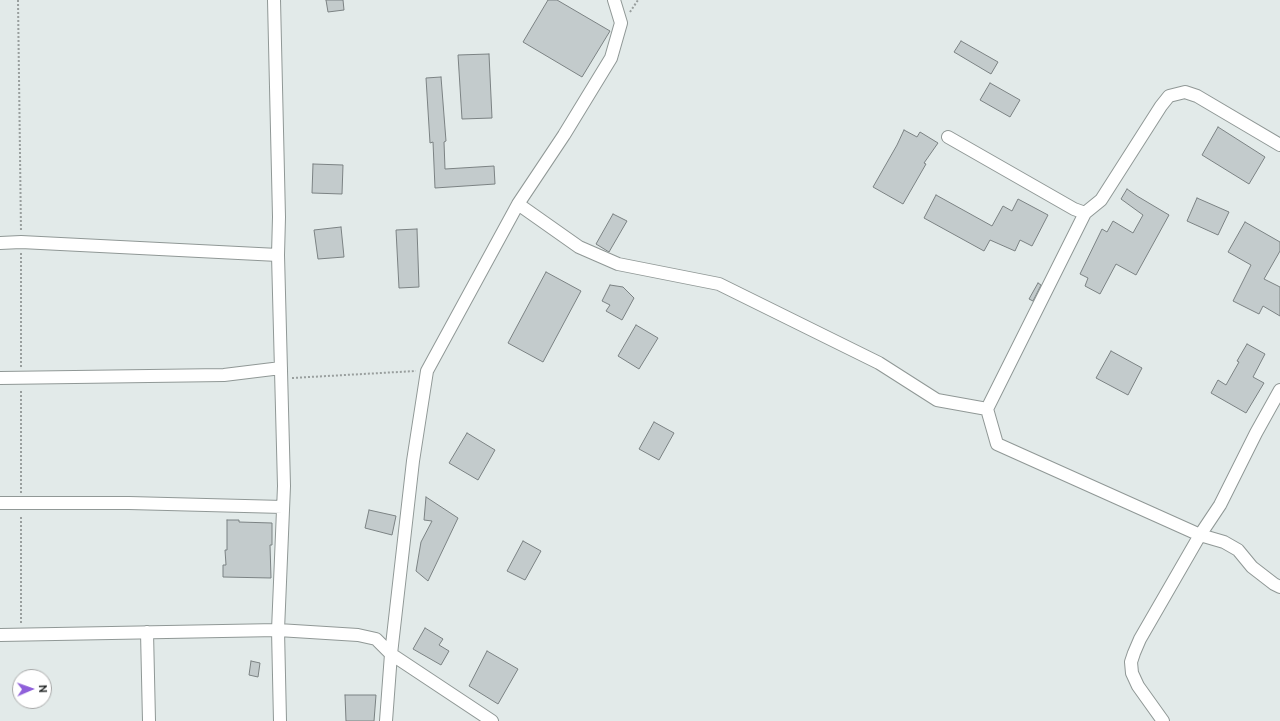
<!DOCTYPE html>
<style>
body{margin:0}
#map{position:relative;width:1280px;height:721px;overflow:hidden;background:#e2eae9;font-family:Ubuntu,sans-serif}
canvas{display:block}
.north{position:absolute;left:12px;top:669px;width:40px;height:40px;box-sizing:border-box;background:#fff;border:1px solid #a7a8a8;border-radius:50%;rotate:88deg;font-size:11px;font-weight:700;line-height:16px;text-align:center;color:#232626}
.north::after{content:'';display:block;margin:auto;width:14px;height:18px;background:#8f60da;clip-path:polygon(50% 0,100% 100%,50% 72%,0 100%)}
</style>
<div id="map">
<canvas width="1280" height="721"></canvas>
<div class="north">N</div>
</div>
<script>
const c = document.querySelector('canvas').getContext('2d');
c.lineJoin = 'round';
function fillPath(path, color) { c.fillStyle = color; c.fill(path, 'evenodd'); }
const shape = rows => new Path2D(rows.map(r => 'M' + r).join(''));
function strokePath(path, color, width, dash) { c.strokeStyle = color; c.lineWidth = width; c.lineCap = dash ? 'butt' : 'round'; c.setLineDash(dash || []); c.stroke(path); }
const building = shape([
 [326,0,343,0,344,10,328,12,326,0],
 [548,0,557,0,610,31,582,77,523,42,548,0],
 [961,41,998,62,991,74,954,52,961,41],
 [489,54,492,118,462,119,458,55,489,54],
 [441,77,446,141,444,142,445,169,494,166,495,184,435,188,433,142,430,143,426,78,441,77],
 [990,83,1020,100,1010,117,980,100,990,83],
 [1218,127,1265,157,1249,184,1202,155,1218,127],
 [904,130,917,137,920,132,938,143,924,163,926,164,903,204,873,187,897,145,904,130],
 [313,164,343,165,342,194,312,193,313,164],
 [1127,189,1137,196,1169,215,1136,275,1116,264,1100,294,1085,286,1088,278,1080,274,1102,229,1107,232,1113,221,1133,233,1143,215,1121,199,1127,189],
 [936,195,992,226,1003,206,1012,211,1018,199,1048,215,1032,246,1020,240,1015,251,990,240,984,251,924,218,936,195],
 [1197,198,1229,212,1218,235,1187,221,1197,198],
 [613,214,627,221,609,252,596,244,613,214],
 [1245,222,1280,242,1280,251,1264,279,1280,287,1280,316,1263,306,1259,314,1233,301,1251,265,1228,252,1245,222],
 [341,227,344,257,318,259,314,230,341,227],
 [417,229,419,287,399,288,396,230,417,229],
 [546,272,581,291,543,362,508,343,546,272],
 [1038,283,1041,285,1033,301,1029,299,1038,283],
 [610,285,623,287,634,298,622,320,606,311,610,305,602,301,610,285],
 [636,325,658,338,639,369,618,356,636,325],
 [1247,344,1265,354,1253,377,1264,383,1246,413,1211,393,1218,380,1226,385,1239,362,1237,361,1247,344],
 [1111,351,1142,368,1128,395,1096,378,1111,351],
 [654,422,674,433,659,460,639,449,654,422],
 [467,433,495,450,478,480,449,463,467,433],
 [426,497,458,518,428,581,416,571,421,542,432,521,424,520,426,497],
 [369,510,396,516,392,535,365,528,369,510],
 [227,520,239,520,239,522,272,523,272,545,270,545,271,578,223,577,223,565,226,565,225,550,227,550,227,520],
 [523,541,541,551,525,580,507,571,523,541],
 [425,628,443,639,439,645,449,651,441,665,413,649,425,628],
 [487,651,518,669,498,704,469,686,487,651],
 [251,661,260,663,258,677,249,675,251,661],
 [345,695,376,695,374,721,346,721,345,695]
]);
const path = shape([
 [18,0,21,231],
 [630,12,638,0],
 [21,253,21,367],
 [292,378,416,371],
 [21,493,21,389],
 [21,623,21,515]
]);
const minor = shape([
 [274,0,279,217,278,255,284,486,278,630,280,721],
 [948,137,1074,209,1085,213],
 [1280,145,1197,96,1185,92,1169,96,1161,106,1101,200,1085,213,987,409,997,444,1200,535,1224,542,1238,550,1252,567,1274,584,1280,587],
 [518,204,579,247,618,264,719,284,879,363,937,400,987,409],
 [0,243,21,242,278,255],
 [0,378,224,375,281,368],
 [0,503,129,503,283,507],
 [147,632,149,721],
 [0,635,278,630,358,635,376,639,391,654,492,721],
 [386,721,391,654,413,461,427,371,518,204,564,135,611,58,621,23,614,0],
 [1163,721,1138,686,1132,673,1131,662,1134,653,1140,639,1200,535,1220,505,1256,433,1280,390]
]);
fillPath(building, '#c3cbcc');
strokePath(building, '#7b8283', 1);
strokePath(minor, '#909896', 14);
strokePath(path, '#999f9e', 2, [2, 2]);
strokePath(minor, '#fff', 12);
</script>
